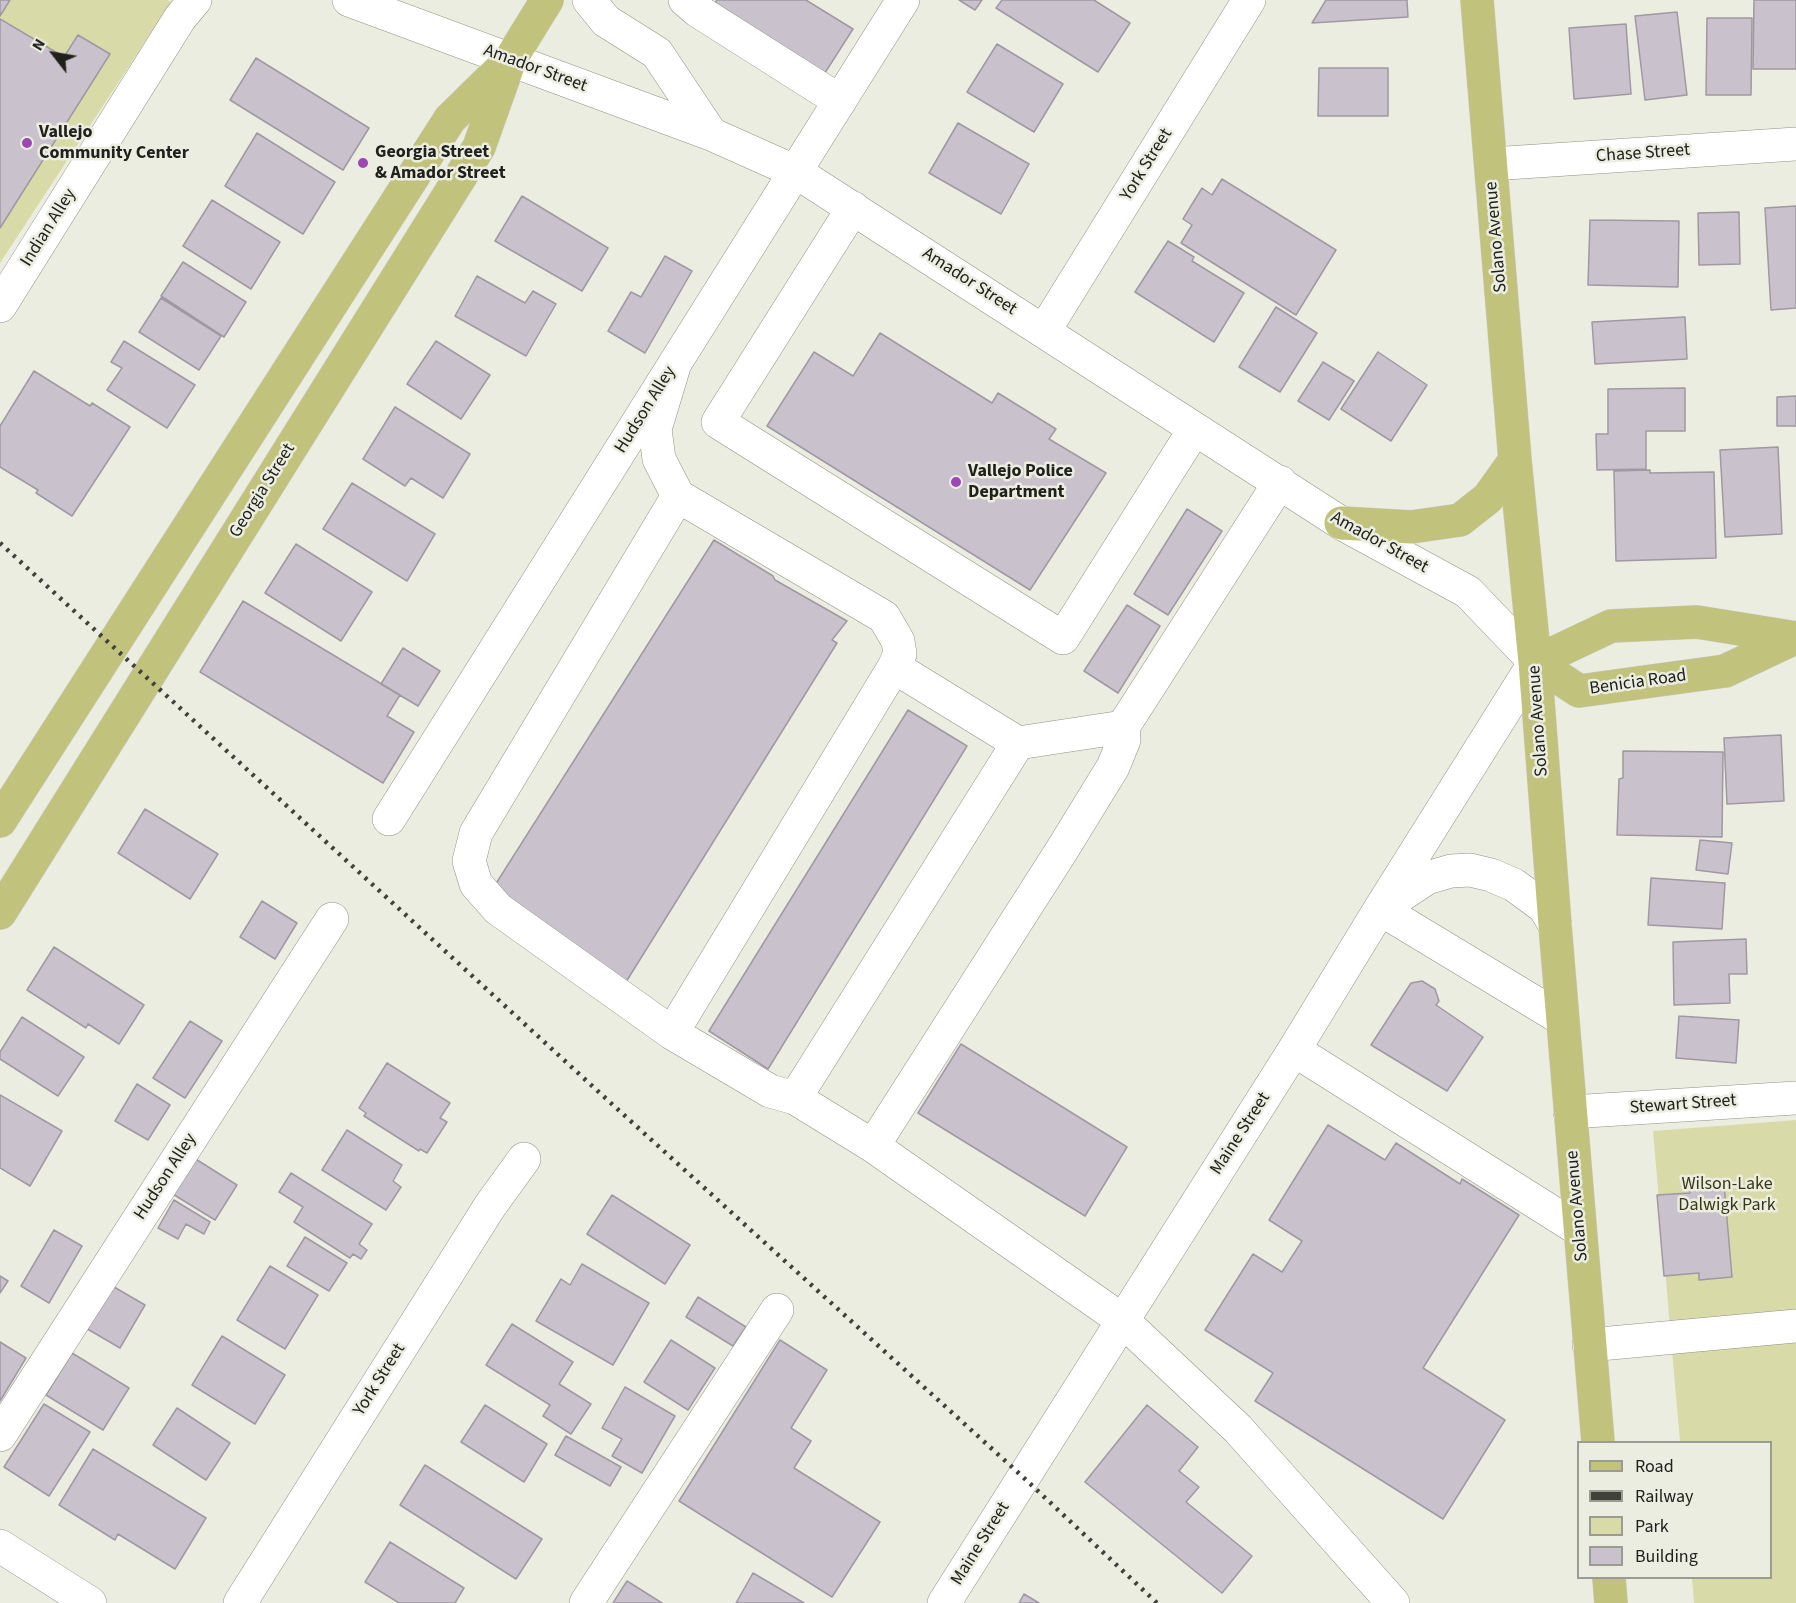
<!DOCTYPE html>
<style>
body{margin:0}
#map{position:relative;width:1796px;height:1603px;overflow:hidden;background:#ecede1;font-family:"Source Sans 3",sans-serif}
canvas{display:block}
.legend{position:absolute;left:1577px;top:1441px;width:195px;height:138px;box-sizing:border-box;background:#ecede1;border:2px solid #9a9b92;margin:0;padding:8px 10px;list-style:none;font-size:18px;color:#20211c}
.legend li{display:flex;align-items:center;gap:12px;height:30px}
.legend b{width:30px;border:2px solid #9a9b92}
.north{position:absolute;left:24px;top:24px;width:60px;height:60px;-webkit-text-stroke:4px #ecede1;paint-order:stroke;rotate:301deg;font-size:16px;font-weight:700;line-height:24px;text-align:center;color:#20211c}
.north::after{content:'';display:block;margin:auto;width:21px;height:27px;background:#20211c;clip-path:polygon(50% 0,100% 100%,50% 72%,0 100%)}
</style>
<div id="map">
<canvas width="1796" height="1603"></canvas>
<ul class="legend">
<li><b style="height:8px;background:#c1c27c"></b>Road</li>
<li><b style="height:8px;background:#40413b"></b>Railway</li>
<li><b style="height:16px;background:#d8dba7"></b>Park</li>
<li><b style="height:16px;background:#c9c1cb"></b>Building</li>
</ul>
<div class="north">N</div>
</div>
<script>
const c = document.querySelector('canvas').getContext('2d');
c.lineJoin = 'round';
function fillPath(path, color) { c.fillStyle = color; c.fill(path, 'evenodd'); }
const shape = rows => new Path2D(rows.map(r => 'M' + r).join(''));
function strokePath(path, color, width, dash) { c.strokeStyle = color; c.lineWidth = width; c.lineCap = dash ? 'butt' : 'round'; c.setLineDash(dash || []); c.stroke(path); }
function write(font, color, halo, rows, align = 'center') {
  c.font = font + ' "Source Sans 3",sans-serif'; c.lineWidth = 5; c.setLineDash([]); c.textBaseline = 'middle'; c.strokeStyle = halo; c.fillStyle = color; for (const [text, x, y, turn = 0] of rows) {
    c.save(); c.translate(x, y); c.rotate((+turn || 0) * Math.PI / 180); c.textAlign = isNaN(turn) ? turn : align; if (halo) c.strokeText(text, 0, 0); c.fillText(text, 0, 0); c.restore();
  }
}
const green = shape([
 [0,0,168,0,171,2,0,263],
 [1796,1120,1796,1603,1694,1603,1692,1578,1770,1578,1770,1442,1680,1442,1653,1131]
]);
const building = shape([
 [0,0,10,0,0,16,0,0],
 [717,0,806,0,853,29,823,76,713,6,717,0],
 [959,0,982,0,975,10,959,0],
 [1002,0,1094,0,1130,23,1098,72,996,8,1002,0],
 [1326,0,1407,0,1408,17,1312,23,1326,0],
 [1754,0,1796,0,1796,69,1753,69,1754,0],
 [1677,12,1687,95,1645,100,1635,16,1677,12],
 [1707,18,1752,18,1751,95,1706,95,1707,18],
 [0,19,64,57,78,35,110,54,0,228,0,19],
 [1626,24,1631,94,1574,99,1569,28,1626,24],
 [997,44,1063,84,1034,132,967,92,997,44],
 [256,58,369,128,343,170,230,100,256,58],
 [1319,68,1388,68,1388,116,1318,116,1319,68],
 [958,123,1029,164,1001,214,929,173,958,123],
 [257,133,335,182,303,234,225,186,257,133],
 [1222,179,1336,250,1296,315,1181,243,1192,225,1183,219,1202,188,1212,195,1222,179],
 [522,196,608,248,582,291,495,241,522,196],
 [212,200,280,242,251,289,183,246,212,200],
 [1796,206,1796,308,1771,310,1765,208,1796,206],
 [1739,212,1740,264,1699,265,1698,213,1739,212],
 [1590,220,1679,221,1678,287,1588,285,1590,220],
 [1168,241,1194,257,1192,261,1244,293,1214,342,1135,292,1168,241],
 [665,256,692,271,645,353,608,331,631,292,641,297,665,256],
 [183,262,246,302,224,337,161,296,183,262],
 [477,276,525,303,533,291,556,304,526,356,455,316,477,276],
 [161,298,221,336,199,370,139,332,161,298],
 [1276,307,1317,333,1280,392,1239,367,1276,307],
 [1685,317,1687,359,1595,364,1592,322,1685,317],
 [880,333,992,403,998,393,1056,429,1049,439,1106,473,1030,590,767,426,814,352,853,376,880,333],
 [124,341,195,385,167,428,107,390,122,368,111,362,124,341],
 [436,341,490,375,461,419,407,384,436,341],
 [1378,352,1427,385,1391,441,1341,409,1378,352],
 [1323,362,1354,381,1329,420,1298,401,1323,362],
 [34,371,90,406,92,403,130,427,72,516,36,493,38,490,0,467,0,426,34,371],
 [1685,388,1685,431,1646,431,1646,469,1597,470,1596,434,1608,434,1608,389,1685,388],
 [1796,396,1796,426,1777,426,1777,397,1796,396],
 [395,407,470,454,443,498,411,478,405,486,363,459,395,407],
 [1778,447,1782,534,1725,537,1720,450,1778,447],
 [1650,470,1650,473,1714,472,1716,558,1616,561,1614,471,1650,470],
 [352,483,435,534,407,581,323,529,352,483],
 [1187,509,1222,531,1168,615,1134,594,1187,509],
 [714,540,773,576,775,580,847,621,832,640,837,643,626,982,490,893,714,540],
 [296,544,372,592,341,641,265,593,296,544],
 [243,601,400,695,387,716,414,732,383,783,200,672,243,601],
 [1127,605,1160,626,1118,693,1084,671,1127,605],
 [403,648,440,671,418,706,381,684,403,648],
 [908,710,967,746,768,1069,709,1031,908,710],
 [1781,735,1784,801,1727,804,1724,738,1781,735],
 [1623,751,1723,752,1722,837,1617,835,1619,779,1623,778,1623,751],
 [145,809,218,854,190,899,118,853,145,809],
 [1700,840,1732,843,1728,874,1696,870,1700,840],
 [1651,878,1725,883,1722,929,1648,925,1651,878],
 [262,901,297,923,275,959,240,937,262,901],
 [1746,939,1747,974,1729,974,1730,1003,1674,1005,1673,942,1746,939],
 [54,947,144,1005,119,1044,88,1024,86,1028,27,990,54,947],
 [1422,981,1435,989,1439,1001,1436,1005,1483,1037,1447,1091,1371,1045,1411,983,1422,981],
 [1679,1016,1739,1020,1736,1063,1676,1058,1679,1016],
 [22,1017,84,1057,58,1096,0,1059,0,1052,22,1017],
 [190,1021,222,1041,185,1098,153,1078,190,1021],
 [961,1044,1127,1147,1085,1216,918,1113,961,1044],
 [387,1063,450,1103,440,1118,447,1122,427,1153,420,1149,419,1151,364,1116,366,1113,359,1108,387,1063],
 [137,1084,170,1105,148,1140,115,1121,137,1084],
 [0,1095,62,1131,30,1186,0,1168,0,1095],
 [1328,1125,1385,1160,1396,1143,1460,1184,1462,1179,1519,1215,1423,1368,1505,1420,1443,1519,1255,1401,1273,1373,1205,1330,1253,1254,1282,1272,1302,1241,1269,1220,1328,1125],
 [347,1130,402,1165,393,1181,401,1187,386,1210,322,1170,347,1130],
 [194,1158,237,1185,215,1220,171,1193,194,1158],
 [291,1173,372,1224,359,1244,367,1250,361,1259,353,1254,350,1258,294,1222,303,1207,279,1192,291,1173],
 [1724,1184,1732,1277,1699,1280,1699,1273,1664,1276,1657,1195,1690,1193,1690,1187,1724,1184],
 [612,1195,690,1245,665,1284,587,1234,612,1195],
 [174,1200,210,1222,204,1234,186,1224,178,1239,158,1228,174,1200],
 [54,1230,82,1246,49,1303,21,1286,54,1230],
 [305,1237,347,1263,329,1291,287,1266,305,1237],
 [582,1264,649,1303,613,1365,536,1321,561,1279,570,1285,582,1264],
 [270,1266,318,1295,285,1349,237,1320,270,1266],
 [0,1276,8,1281,0,1293,0,1276],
 [109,1284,145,1305,120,1348,84,1327,109,1284],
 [698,1297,746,1327,733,1346,686,1317,698,1297],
 [512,1324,573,1362,559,1384,591,1404,571,1434,543,1416,550,1405,486,1365,512,1324],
 [222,1336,285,1375,255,1424,192,1385,222,1336],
 [671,1340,715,1368,688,1410,644,1382,671,1340],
 [780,1340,827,1370,791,1428,811,1441,794,1468,880,1522,832,1597,679,1501,780,1340],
 [0,1342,26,1358,0,1401,0,1342],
 [72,1353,129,1388,103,1430,46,1395,72,1353],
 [625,1387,675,1416,642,1473,612,1456,622,1439,602,1428,625,1387],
 [44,1404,90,1432,49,1496,4,1467,44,1404],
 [485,1405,547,1444,524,1482,461,1442,485,1405],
 [1147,1405,1198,1447,1179,1471,1199,1487,1186,1502,1252,1556,1222,1593,1085,1482,1147,1405],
 [177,1408,230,1443,206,1480,153,1445,177,1408],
 [566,1436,621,1467,610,1486,555,1455,566,1436],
 [93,1449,206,1518,175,1569,118,1534,115,1540,59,1505,93,1449],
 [425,1465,542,1539,516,1579,400,1505,425,1465],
 [390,1542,464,1588,455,1603,399,1603,365,1582,390,1542],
 [753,1573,804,1603,736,1603,753,1573],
 [627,1581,662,1603,613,1603,627,1581],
 [1024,1594,1039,1603,1019,1603,1024,1594]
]);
const minor = shape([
 [349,0,711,134,796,172,1341,523,1468,592,1535,662,1380,909,1294,1050,944,1603],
 [589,0,606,21,657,53,711,134],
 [685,0,698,11,840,101],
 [1491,164,1796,144],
 [853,208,718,422,1063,638,1194,430],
 [0,306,180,18,195,0],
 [1044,331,1249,0],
 [675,363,655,429,659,459,678,496,884,617,898,641,900,654,894,667,1018,743,795,1098],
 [678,496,476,833,469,861,476,884,498,909,672,1033,770,1091,795,1098,873,1146,1122,1320,1238,1429,1393,1603],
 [1123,727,1280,482],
 [389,819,903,0],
 [1555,925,1544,907,1514,885,1491,875,1470,870,1451,871,1427,878,1380,909,1562,1019],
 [672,1033,894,667],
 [1294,1050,1580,1230],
 [1570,1112,1796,1098],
 [873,1146,1062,850,1113,767,1124,740,1123,727,1018,743],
 [1589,1345,1796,1326],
 [0,1435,332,919],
 [0,1546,90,1603],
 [240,1603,490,1206,524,1159],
 [586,1603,777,1310]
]);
const major = shape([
 [1477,0,1515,460,1535,662,1555,925,1598,1442],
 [1341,523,1411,527,1460,520,1488,498,1515,460],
 [1535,662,1579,691,1725,671,1795,638],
 [1535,662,1611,626,1697,622,1796,638],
 [0,821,450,119,504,66],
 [0,913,479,147,510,60,547,0],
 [1609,1578,1611,1603]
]);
const rail = shape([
 [0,543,613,1105,1023,1477,1157,1603]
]);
const markers = [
 [27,143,6,"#9c47b4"],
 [363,163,6,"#9c47b4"],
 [956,482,6,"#9c47b4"]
];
const streetNames = [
 ["Amador Street",535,69,20],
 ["Chase Street",1643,154,-4],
 ["York Street",1147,165,-58],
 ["Indian Alley",49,228,-58],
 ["Solano Avenue",1497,237,-95],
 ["Amador Street",969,282,33],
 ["Hudson Alley",646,410,-58],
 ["Georgia Street",263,491,-58],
 ["Amador Street",1379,543,29],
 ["Benicia Road",1638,683,-8],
 ["Solano Avenue",1539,721,-94],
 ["Stewart Street",1683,1105,-4],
 ["Maine Street",1241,1134,-57],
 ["Hudson Alley",166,1177,-57],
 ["Solano Avenue",1578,1206,-95],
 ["York Street",380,1380,-58],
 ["Maine Street",981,1544,-58]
];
const poiNames = [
 ["Vallejo",39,133],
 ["Community Center",39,154],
 ["Georgia Street",375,153],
 ["& Amador Street",375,174],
 ["Vallejo Police",968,472],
 ["Department",968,493]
];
const parkNames = [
 ["Wilson-Lake",1727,1185],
 ["Dalwigk Park",1727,1206]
];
fillPath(green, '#d8dba7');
fillPath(building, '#c9c1cb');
strokePath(building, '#a098a2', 1.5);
strokePath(minor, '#909185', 34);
strokePath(major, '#cececd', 34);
strokePath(minor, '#fff', 33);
strokePath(major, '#c1c27c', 33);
strokePath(rail, '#40413b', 4.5, [3, 6]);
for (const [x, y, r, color] of markers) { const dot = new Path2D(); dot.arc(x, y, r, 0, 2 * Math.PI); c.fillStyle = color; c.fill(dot); strokePath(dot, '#ecede1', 2); }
write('18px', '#20211c', '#ecede1', streetNames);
write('bold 18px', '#20211c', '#ecede1', poiNames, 'left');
write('18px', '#383914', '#ecede1', parkNames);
</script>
